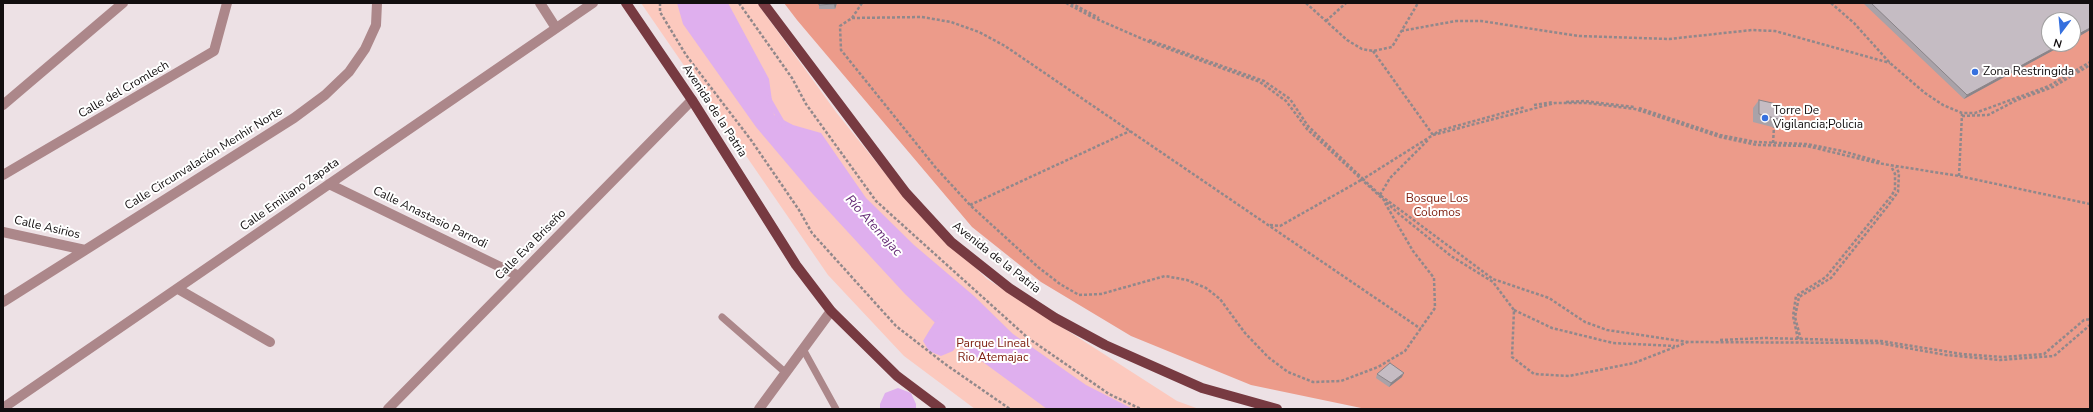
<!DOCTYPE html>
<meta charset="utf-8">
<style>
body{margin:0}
#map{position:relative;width:2093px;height:412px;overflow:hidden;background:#ede1e5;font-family:"Nunito Sans",sans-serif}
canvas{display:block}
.frame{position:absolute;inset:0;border:4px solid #120e0f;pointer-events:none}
.north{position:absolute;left:2041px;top:12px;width:40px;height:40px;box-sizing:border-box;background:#fff;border:1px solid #a09f9f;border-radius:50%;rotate:196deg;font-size:11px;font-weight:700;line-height:16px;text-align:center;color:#120e0f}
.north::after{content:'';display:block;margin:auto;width:14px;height:18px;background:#3670de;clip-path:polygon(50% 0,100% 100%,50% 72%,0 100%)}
</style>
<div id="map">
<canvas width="2093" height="412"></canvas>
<div class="frame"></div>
<div class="north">N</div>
</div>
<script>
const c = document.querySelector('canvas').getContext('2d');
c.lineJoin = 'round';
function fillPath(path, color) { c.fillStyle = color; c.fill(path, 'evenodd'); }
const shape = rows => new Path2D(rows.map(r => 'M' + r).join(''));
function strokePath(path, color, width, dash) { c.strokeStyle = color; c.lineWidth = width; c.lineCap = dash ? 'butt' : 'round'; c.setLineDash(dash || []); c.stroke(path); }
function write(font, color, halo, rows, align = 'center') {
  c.font = font + ' "Nunito Sans",sans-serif'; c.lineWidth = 4; c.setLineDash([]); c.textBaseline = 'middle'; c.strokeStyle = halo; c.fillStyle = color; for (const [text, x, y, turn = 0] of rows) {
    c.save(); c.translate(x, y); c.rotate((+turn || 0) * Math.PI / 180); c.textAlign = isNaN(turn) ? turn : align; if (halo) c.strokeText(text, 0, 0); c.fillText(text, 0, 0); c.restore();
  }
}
const green = shape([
 [641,3,757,3,836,112,904,197,987,279,1177,401,1199,409,975,409,904,356,828,275]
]);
const forest = shape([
 [784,3,2090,3,2090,409,1366,409,1251,385,1131,336,1041,282,972,227,797,20],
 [2049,20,2073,20,2073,44,2049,44]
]);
const water = shape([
 [677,3,728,3,769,79,774,115,793,125,821,133,866,198,914,245,974,296,1013,334,1086,385,1133,409,1047,409,953,340,905,294,811,192,756,127,683,24]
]);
const stream = shape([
 [768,98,783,124]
]);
const river = shape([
 [955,306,967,310,972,320,967,330,953,351,941,356,929,351,923,341,929,331,943,310,955,306],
 [898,388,911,393,916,404,916,409,880,409,880,404,885,393,898,388]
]);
const path = shape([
 [660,3,660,12,686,55,751,140,799,210,812,233,896,326,945,364,1010,409],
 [739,3,792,78,806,104,876,201,1028,338,1109,394,1141,409],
 [862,3,852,18,840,26,841,50,936,168,970,205,1038,267,1060,284,1079,295,1101,294,1165,276,1187,280,1206,288,1220,299,1245,333,1268,357,1288,372,1313,382,1341,381,1378,367,1405,351,1435,308,1434,278,1413,251,1385,203],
 [1066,3,1092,17,1152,43,1260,82,1286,101,1307,129,1399,214,1451,256,1493,282,1514,310,1512,357,1534,374,1569,376,1634,363,1688,342],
 [1071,3,1099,18],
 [1306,3,1347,40,1362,49,1373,51,1392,47,1418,3],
 [1831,3,1854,23,1890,63,1925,93,1943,105,1962,113,1975,113,2049,86,2090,62],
 [852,18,922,17,951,22,979,32,1005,46,1421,329],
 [1326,21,1346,3],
 [1401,31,1456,21,1481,21,1579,36,1669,39,1752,30,1775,31,1890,63],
 [1149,40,1264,81,1290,99,1308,126,1363,179,1280,226,1269,225],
 [1373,51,1433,135],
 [1566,102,1584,101,1634,107],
 [1534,105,1553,102],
 [1639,108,1720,135,1756,142,1807,144,1842,151,1881,162],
 [1962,116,1988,115,2017,100,2053,87,2090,65],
 [1435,134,1438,131,1525,107],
 [1773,143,1774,127],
 [1959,176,1962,114],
 [1380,195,1390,178,1429,139],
 [2090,204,1959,176,1877,163,1807,146,1757,145,1720,137,1635,109,1587,103,1555,103,1433,135,1363,179,1380,195,1493,279,1549,298,1585,322,1607,330,1688,342,1879,343,1946,355,2000,360,2054,356,2090,325],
 [970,205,1130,131],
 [1514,310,1552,328,1613,343,1675,346],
 [1798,339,1793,316,1796,296,1826,277,1892,195,1895,189,1895,174,1891,166],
 [1720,340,1765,338,1881,341,1962,354,2002,357,2044,354,2084,320,2090,319],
 [1801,340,1795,317,1799,297,1831,278,1887,207,1898,192,1899,173,1896,167]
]);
const service = shape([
 [722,317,786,373],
 [803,349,836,409]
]);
const minor = shape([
 [540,3,556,28],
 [3,105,123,3],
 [3,175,214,51,227,3],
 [329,184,519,276],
 [3,232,85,250],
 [178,289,270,342],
 [3,302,294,118,325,95,349,72,365,49,376,25,377,3],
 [3,408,593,3],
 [388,409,692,100],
 [759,409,831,311]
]);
const primary = shape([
 [626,3,692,100,796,265,831,311,897,376,941,409],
 [763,3,906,193,951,242,1009,288,1055,318,1105,345,1202,388,1277,409]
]);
const wall = shape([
 [837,3,835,9,819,9,819,5],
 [1863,3,2090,3,2090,30,1964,99],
 [1759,100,1782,120,1776,128,1753,122,1753,108],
 [1377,374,1402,377,1389,387,1376,378]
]);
const shadedWall = shape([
 [835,3,837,3,835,9,834,4],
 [2090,28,2090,30,2073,40,2073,37],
 [2061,44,2065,44,1964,99,1967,95],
 [1404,373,1402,377,1389,387,1391,383]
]);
const building = shape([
 [819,3,835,3,834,4,819,5,819,3],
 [1871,3,2090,3,2090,28,2073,37,2073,20,2049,20,2049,44,2061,44,1967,95,1871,3],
 [1759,100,1781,105,1782,120,1759,114,1759,100],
 [1390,363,1404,373,1391,383,1377,374,1390,363]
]);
const markers = [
 [1975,72,4,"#3670de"],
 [1765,118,4,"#3670de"]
];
const poiNames = [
 ["Zona Restringida",1983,72],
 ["Torre De",1773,111],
 ["Vigilancia;Policia",1773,125]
];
const streetNames = [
 ["Calle del Cromlech",124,90,-30],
 ["Avenida de la Patria",714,111,57],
 ["Calle Circunvalación Menhir Norte",204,159,-32],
 ["Calle Emiliano Zapata",290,195,-35],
 ["Calle Anastasio Parrodi",430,218,26],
 ["Calle Asirios",47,228,13],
 ["Calle Eva Briseño",531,245,-45],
 ["Avenida de la Patria",996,258,38]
];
const parkNames = [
 ["Bosque Los",1437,199],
 ["Colomos",1437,213],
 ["Parque Lineal",993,344],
 ["Rio Atemajac",993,358]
];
const waterNames = [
 ["Río Atemajac",873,226,48]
];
fillPath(green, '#fcc9be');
fillPath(forest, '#ec9b8a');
fillPath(water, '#dfafee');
strokePath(stream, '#dfafee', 5.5);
fillPath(river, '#dfafee');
strokePath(path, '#91888b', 2.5, [3, 2]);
strokePath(service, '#ac878a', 7);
strokePath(minor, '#ac878a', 10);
strokePath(primary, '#773a41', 10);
fillPath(wall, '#a9a2a8');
fillPath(shadedWall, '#8a8488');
fillPath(building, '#c5bcc3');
strokePath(building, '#8a8488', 1);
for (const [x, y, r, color] of markers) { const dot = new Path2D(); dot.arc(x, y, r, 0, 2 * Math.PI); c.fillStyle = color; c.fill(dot); strokePath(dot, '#fff', 1.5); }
write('12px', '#120e0f', '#fff', poiNames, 'left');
write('12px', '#120e0f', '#fff', streetNames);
write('12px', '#7f2111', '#fff', parkNames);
write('italic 13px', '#652c76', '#fff', waterNames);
</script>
